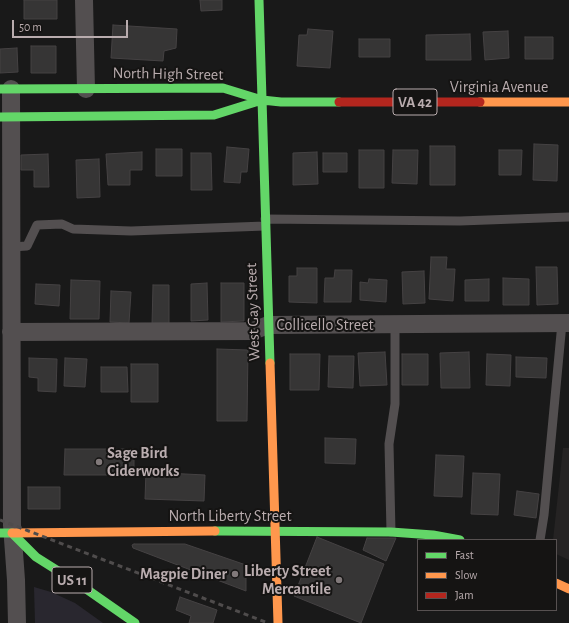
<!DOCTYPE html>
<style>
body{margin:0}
#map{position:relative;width:569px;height:623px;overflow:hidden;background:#191919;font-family:"Alegreya Sans",sans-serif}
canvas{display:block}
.legend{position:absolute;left:417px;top:539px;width:140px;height:72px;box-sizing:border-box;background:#151413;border:1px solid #575151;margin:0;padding:5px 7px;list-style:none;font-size:12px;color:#b9acae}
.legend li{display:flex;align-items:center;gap:8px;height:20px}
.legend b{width:20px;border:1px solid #575151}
.scale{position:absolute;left:12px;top:20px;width:116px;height:18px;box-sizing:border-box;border:2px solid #b9acae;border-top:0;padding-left:5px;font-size:12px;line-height:14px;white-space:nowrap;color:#b9acae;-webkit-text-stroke:3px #151413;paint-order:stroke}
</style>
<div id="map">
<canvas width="569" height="623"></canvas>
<ul class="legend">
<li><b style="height:5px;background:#63d668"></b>Fast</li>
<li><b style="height:5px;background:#ff974d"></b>Slow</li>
<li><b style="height:5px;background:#b3261e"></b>Jam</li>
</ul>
<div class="scale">50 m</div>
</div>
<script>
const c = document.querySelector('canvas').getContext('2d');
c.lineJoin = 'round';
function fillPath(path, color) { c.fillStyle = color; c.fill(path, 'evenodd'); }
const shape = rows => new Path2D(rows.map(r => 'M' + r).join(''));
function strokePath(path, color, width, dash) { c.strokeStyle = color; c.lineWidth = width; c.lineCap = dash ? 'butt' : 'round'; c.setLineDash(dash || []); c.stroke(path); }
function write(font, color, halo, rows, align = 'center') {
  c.font = font + ' "Alegreya Sans",sans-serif'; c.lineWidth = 4; c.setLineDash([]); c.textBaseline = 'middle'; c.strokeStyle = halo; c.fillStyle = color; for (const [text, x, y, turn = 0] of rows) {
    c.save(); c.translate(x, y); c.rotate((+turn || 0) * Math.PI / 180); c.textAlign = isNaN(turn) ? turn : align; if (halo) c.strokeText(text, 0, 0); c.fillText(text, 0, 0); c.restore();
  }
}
const built = shape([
 [563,448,569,448,569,560,556,554,556,540,553,540]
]);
const green = shape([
 [34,587,51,592,75,603,103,623,35,623]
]);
const building = shape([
 [24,0,57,0,57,19,24,19,24,0],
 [200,0,222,0,222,10,201,11,200,0],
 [113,25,177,29,176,48,164,51,163,61,111,58,113,25],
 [308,29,333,31,330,68,297,66,299,35,307,35,308,29],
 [508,31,509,58,485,60,483,32,508,31],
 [470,34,471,60,426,60,426,35,470,34],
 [525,37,553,37,553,59,525,59,525,37],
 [359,39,390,39,390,57,359,57,359,39],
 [31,46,56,46,56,73,31,73,31,46],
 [17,48,18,72,0,73,0,49,17,48],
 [534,144,558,145,557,181,533,180,534,144],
 [430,146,455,146,455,185,430,185,430,146],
 [227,147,249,149,247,172,241,172,240,183,224,182,227,147],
 [156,149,182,149,182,176,156,176,156,149],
 [359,150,384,150,384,188,359,188,359,150],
 [393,150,418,150,417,184,392,183,393,150],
 [499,150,522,150,521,175,499,175,499,150],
 [142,152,142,170,130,170,130,185,108,185,106,154,142,152],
 [317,152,318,184,293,185,293,153,317,152],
 [191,153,211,153,212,190,191,190,191,153],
 [323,153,347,153,347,172,323,172,323,153],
 [48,154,49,187,34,187,34,170,21,170,21,155,48,154],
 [99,159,100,197,77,198,76,160,99,159],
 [431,257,447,257,446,269,455,269,453,301,429,299,431,257],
 [536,267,557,267,558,304,537,305,536,267],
 [297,268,317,268,317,303,289,302,289,276,297,276,297,268],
 [335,270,352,270,351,302,324,302,325,278,334,278,335,270],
 [424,271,425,303,403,304,402,272,424,271],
 [503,278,529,279,529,305,503,305,503,278],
 [369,279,387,280,386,302,360,300,360,282,368,283,369,279],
 [489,279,489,301,465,301,465,280,489,279],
 [71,280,100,281,99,319,70,319,71,280],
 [207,283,208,320,191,321,191,284,207,283],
 [221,283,244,283,244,321,221,322,221,283],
 [36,284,60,285,59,306,35,304,36,284],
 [153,285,169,285,169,325,152,325,153,285],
 [111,291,131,292,129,323,110,322,111,291],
 [217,349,248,350,247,421,217,421,217,349],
 [385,352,387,385,360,386,358,353,385,352],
 [469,352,470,388,441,388,440,353,469,352],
 [290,354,320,354,319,390,290,390,290,354],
 [402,354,428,354,428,385,402,385,402,354],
 [487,354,511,355,510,386,486,385,487,354],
 [329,356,354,356,353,388,328,387,329,356],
 [516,357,547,358,546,378,516,377,516,357],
 [29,358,57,359,56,392,38,391,38,378,29,377,29,358],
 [65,358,87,359,85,387,64,386,65,358],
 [131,364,158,364,158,402,131,402,131,364],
 [101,367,127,367,128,392,101,392,101,367],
 [325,438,356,439,355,464,325,463,325,438],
 [65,449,134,449,134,475,64,475,65,449],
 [436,455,464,456,462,497,434,496,436,455],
 [146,472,205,475,204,501,145,499,146,472],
 [473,473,500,474,498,515,471,514,473,473],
 [28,487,60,487,60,509,28,509,28,487],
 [517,491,539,494,536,518,514,515,517,491],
 [317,537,384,564,361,623,294,596,317,537],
 [367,538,396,538,386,561,363,550,367,538],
 [134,544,185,544,246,565,246,591,133,548,132,545,134,544],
 [180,597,217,610,213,623,189,623,191,616,176,610,180,597]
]);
const lane = shape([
 [265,219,460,221,569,217],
 [11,247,27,246,37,225,62,224,73,229,131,231,265,226],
 [391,532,389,444,395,404,395,324],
 [540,540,544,515,562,323]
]);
const street = shape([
 [84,0,86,89],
 [11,89,12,525,16,580,17,623],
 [11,332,253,331,268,325,569,323]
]);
const fast = shape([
 [259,0,270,363],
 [0,89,223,88,262,100,281,102,339,102],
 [0,117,214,115,262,100],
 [215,531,391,532,433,535,460,540],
 [0,533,12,533,36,557,82,586,135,623]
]);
const slow = shape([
 [480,102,569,102],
 [270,363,278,623],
 [12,533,215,531],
 [556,583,569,589]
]);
const jam = shape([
 [339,102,480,102]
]);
const rail = shape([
 [0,520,268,623]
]);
const markers = [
 [99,462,4,"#81797a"],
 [235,574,4,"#81797a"],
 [339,580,4,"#81797a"]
];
const shields = [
 [415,102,44],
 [72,580,40]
];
const shieldNames = [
 ["VA 42",415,102],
 ["US 11",72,580]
];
const streetNames = [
 ["North High Street",168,74,1],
 ["Virginia Avenue",499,87],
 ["West Gay Street",253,312,-92],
 ["Collicello Street",325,325],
 ["North Liberty Street",230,516]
];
const poiNames = [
 ["Sage Bird",107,453,"left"],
 ["Ciderworks",107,471,"left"],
 ["Liberty Street",331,571],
 ["Mercantile",331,589],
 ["Magpie Diner",227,574]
];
fillPath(built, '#252323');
fillPath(green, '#29272f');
fillPath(building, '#363535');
strokePath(building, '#454243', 1);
strokePath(lane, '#534f50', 9);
strokePath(street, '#534f50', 18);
strokePath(fast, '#63d668', 9);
strokePath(slow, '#ff974d', 9);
strokePath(jam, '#b3261e', 9);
strokePath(rail, '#4f4c4c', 3, [5, 4]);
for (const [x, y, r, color] of markers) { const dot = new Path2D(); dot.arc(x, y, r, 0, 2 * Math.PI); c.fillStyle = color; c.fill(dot); strokePath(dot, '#151413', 1.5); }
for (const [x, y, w] of shields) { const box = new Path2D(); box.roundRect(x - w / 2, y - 13, w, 26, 3); c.fillStyle = '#151413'; c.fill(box); strokePath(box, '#b9acae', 1); }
write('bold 15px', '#b9acae', null, shieldNames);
write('16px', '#b9acae', '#151413', streetNames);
write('bold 16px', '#b9acae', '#151413', poiNames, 'right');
</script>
